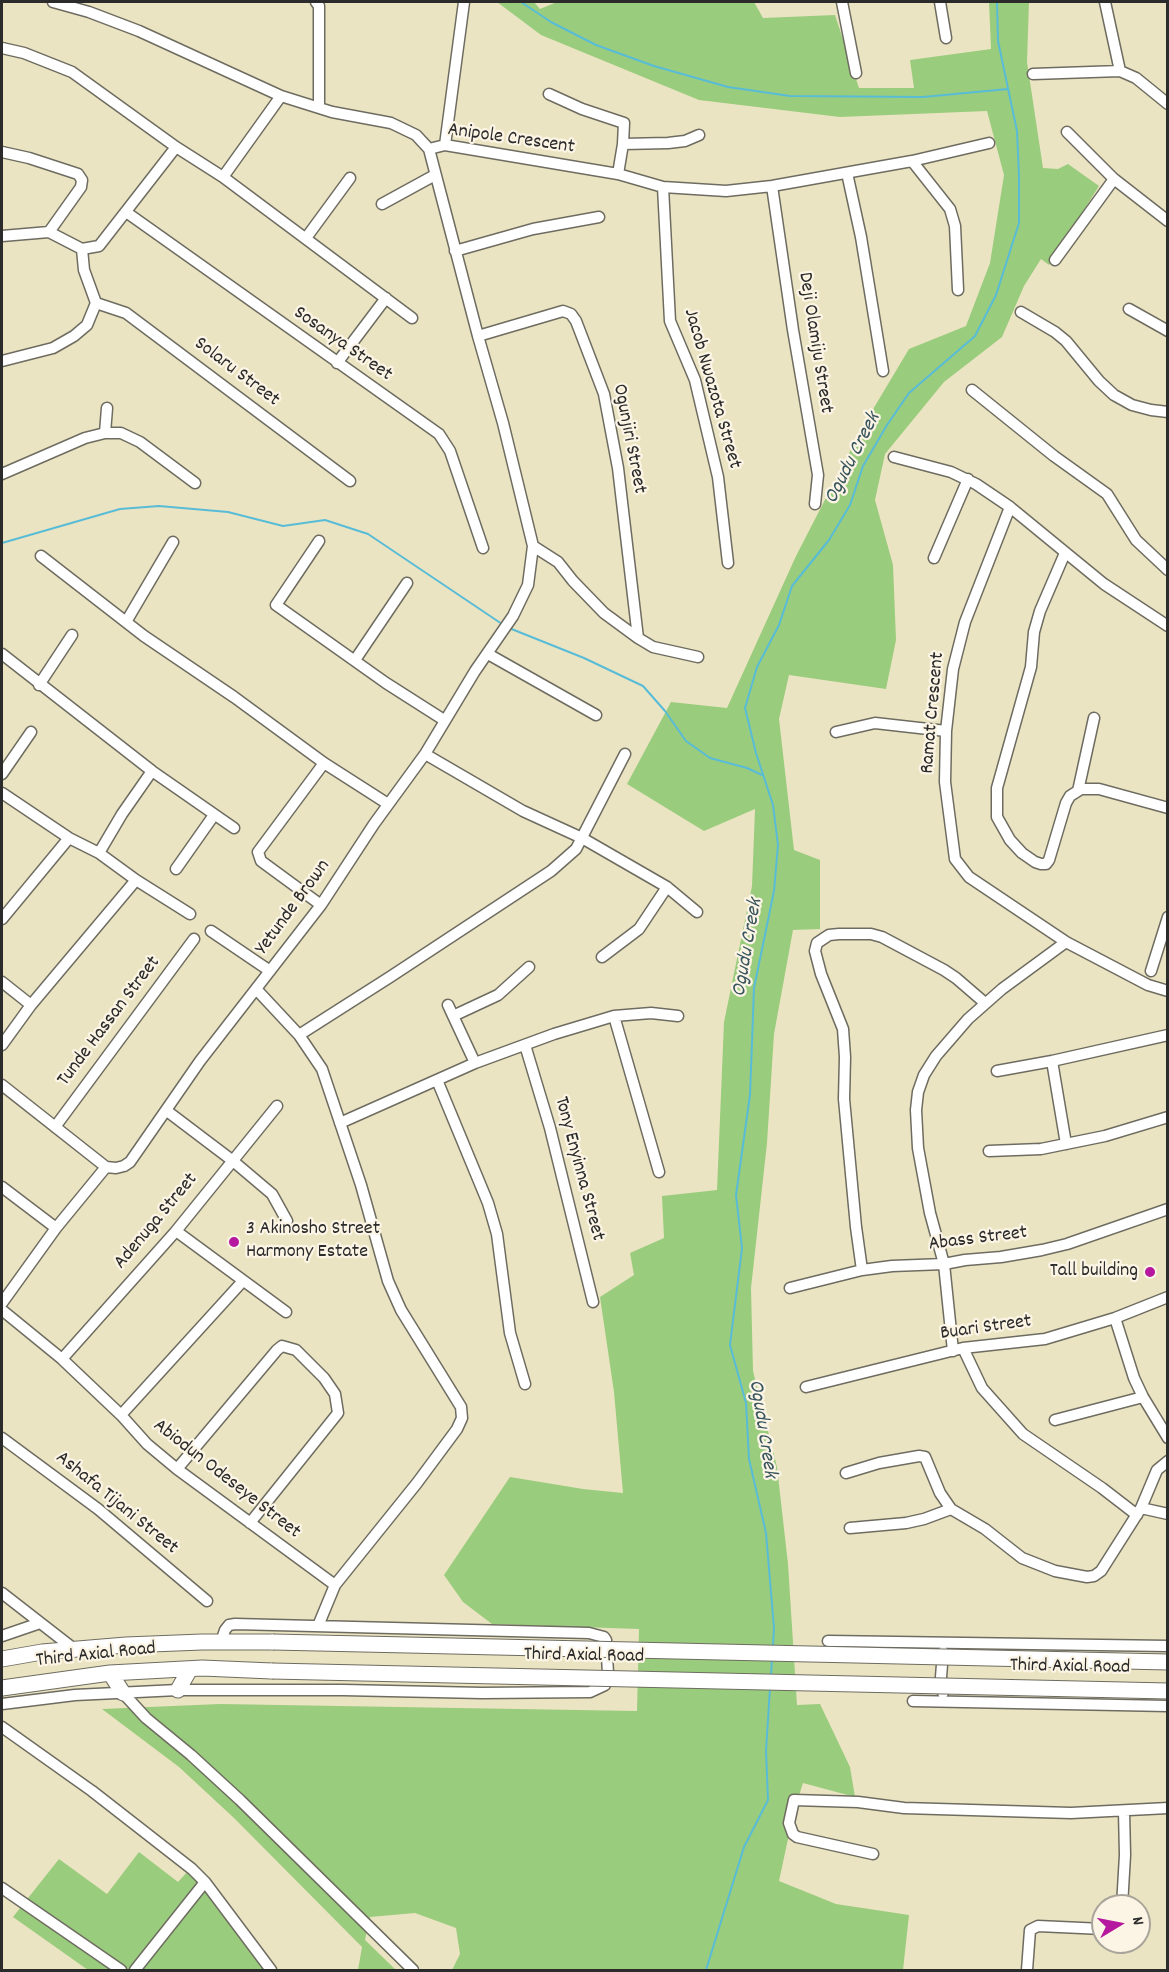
<!DOCTYPE html>
<style>
body{margin:0}
#map{position:relative;width:1169px;height:1972px;overflow:hidden;background:#ebe4c3;font-family:Dekko,sans-serif}
canvas{display:block}
.frame{position:absolute;inset:0;border:3px solid #2b2b2b;pointer-events:none}
.north{position:absolute;left:1091px;top:1894px;width:60px;height:60px;box-sizing:border-box;background:#fcf5e5;border:2px solid #a8a49b;border-radius:50%;rotate:80deg;font-size:16px;font-weight:700;line-height:24px;text-align:center;color:#2b2b2b}
.north::after{content:'';display:block;margin:auto;width:21px;height:27px;background:#b5179e;clip-path:polygon(50% 0,100% 100%,50% 72%,0 100%)}
</style>
<div id="map">
<canvas width="1169" height="1972"></canvas>
<div class="frame"></div>
<div class="north">N</div>
</div>
<script>
const c = document.querySelector('canvas').getContext('2d');
c.lineJoin = 'round';
function fillPath(path, color) { c.fillStyle = color; c.fill(path, 'evenodd'); }
const shape = rows => new Path2D(rows.map(r => 'M' + r).join(''));
function strokePath(path, color, width, dash) { c.strokeStyle = color; c.lineWidth = width; c.lineCap = dash ? 'butt' : 'round'; c.setLineDash(dash || []); c.stroke(path); }
function write(font, color, halo, rows, align = 'center') {
  c.font = font + ' Dekko,sans-serif'; c.lineWidth = 4.5; c.setLineDash([]); c.textBaseline = 'middle'; c.strokeStyle = halo; c.fillStyle = color; for (const [text, x, y, turn = 0] of rows) {
    c.save(); c.translate(x, y); c.rotate((+turn || 0) * Math.PI / 180); c.textAlign = isNaN(turn) ? turn : align; if (halo) c.strokeText(text, 0, 0); c.fillText(text, 0, 0); c.restore();
  }
}
const green = shape([
 [497,2,534,2,540,9,557,2,754,2,763,18,835,15,859,88,914,88,910,60,991,49,989,2,1029,2,1027,62,1043,168,1058,169,1068,164,1099,186,1049,265,1041,259,1024,286,1002,337,944,382,885,454,875,500,893,565,896,640,886,689,789,675,779,719,794,850,820,860,820,929,793,930,774,1034,767,1143,751,1288,753,1371,777,1467,788,1564,797,1705,820,1704,850,1767,855,1797,803,1783,794,1811,779,1881,836,1904,909,1915,903,1970,452,1970,460,1954,456,1928,415,1913,370,1917,365,1940,396,1970,358,1970,362,1947,234,1818,179,1767,102,1709,220,1704,637,1711,639,1629,492,1624,463,1602,444,1575,510,1477,583,1489,623,1493,614,1392,600,1297,634,1275,630,1253,664,1238,662,1196,717,1190,724,1022,752,886,755,809,704,831,627,784,671,702,727,708,796,556,863,426,909,349,966,326,990,263,1004,175,987,111,840,117,699,100,541,35],
 [139,1852,178,1882,188,1871,269,1970,88,1970,13,1917,59,1859,107,1894]
]);
const stream = shape([
 [521,2,551,22,596,45,654,66,728,87,790,96,923,97,1008,89],
 [2,543,120,509,159,506,228,512,283,526,325,520,368,534,502,624],
 [509,628,584,658,643,686,665,711,686,741,710,758,747,768,762,775],
 [773,1646,774,1628,766,1533,749,1459,746,1403,730,1345,742,1248,736,1195,750,1095,754,988,774,891,778,845,773,805,756,753,745,708,757,667,779,625,792,586,829,540,850,505,863,466,887,425,909,393,975,336,996,295,1019,223,1019,176,1017,131,998,41,997,2],
 [771,1676,772,1658],
 [706,1970,744,1847,768,1800,766,1751,770,1688]
]);
const minor = shape([
 [53,2,89,12,139,31,281,96,332,112,391,123,416,135,429,149,445,145,618,174,663,187,726,191,772,186,912,161,989,143],
 [316,2,319,6,319,107],
 [842,2,856,73],
 [940,2,946,38],
 [1105,2,1120,71],
 [2,48,24,53,72,72,176,147],
 [1033,74,1120,71,1136,78,1168,104],
 [549,94,582,109,624,123,623,144,618,174],
 [1067,132,1114,179,1168,221],
 [623,144,668,143,685,141,699,135],
 [445,145,464,2],
 [2,152,29,158,78,174,82,180,81,187,49,232],
 [912,161,950,209,955,226,958,290],
 [847,173,861,237,883,371],
 [223,177,412,318],
 [772,186,793,330,818,475,815,504],
 [663,187,670,321,695,380,718,477,728,563],
 [382,204,435,175],
 [126,212,439,434,450,451,483,548],
 [2,236,49,232,82,249,99,246,176,147,223,177,281,96],
 [306,238,350,178],
 [455,251,533,229,599,217],
 [1055,260,1114,179],
 [96,303,126,313,350,481],
 [1129,309,1168,331],
 [1021,312,1055,332,1066,341,1099,381,1114,395,1132,405,1151,410,1168,412],
 [478,336,563,311,571,314,576,321,604,394,618,468,638,638],
 [2,361,53,348,74,336,87,325,96,303,84,270,82,249],
 [337,363,386,298],
 [972,390,1054,456,1107,494,1136,540,1168,570],
 [105,433,107,408],
 [894,457,951,472,976,484,1010,507,1104,584,1168,626],
 [2,474,85,438,105,433,121,433,140,442,195,483],
 [1010,507,965,622,953,669,946,731,945,782,955,859,969,877,1066,942,1148,985,1168,991],
 [319,541,276,605,386,683,444,720],
 [533,546,558,562,573,581,604,613,638,638,653,647,698,657],
 [1065,553,1040,611,1034,632,1031,667,997,788,997,817,1010,840,1022,853,1035,862,1041,864,1046,864,1049,860,1066,803,1070,796,1081,789,1099,789,1168,808],
 [41,556,144,636,234,697,324,763,388,804],
 [934,558,968,479],
 [126,622,173,542],
 [2,654,152,771,122,814,99,853],
 [488,654,596,715],
 [355,660,407,583],
 [39,685,72,635],
 [836,732,875,723,946,731],
 [425,754,523,811,582,838,667,887,697,912],
 [152,771,234,828],
 [2,774,31,732],
 [1078,791,1094,718],
 [2,793,69,838,99,853,136,880,190,914],
 [176,869,214,815],
 [321,905,261,861,258,852,324,763],
 [2,919,69,838],
 [211,931,270,971],
 [602,957,639,929,667,887],
 [1151,971,1168,917],
 [2,982,31,1005],
 [448,1005,475,1063],
 [453,1016,498,995,529,967],
 [614,1016,659,1172],
 [299,1035,390,977,551,871,576,849,625,754],
 [2,1045,31,1005,136,880],
 [525,1045,550,1128,593,1302],
 [1052,1061,1066,1144],
 [997,1071,1052,1061,1168,1035],
 [437,1080,488,1203,497,1234,510,1333,525,1384],
 [2,1085,106,1167,56,1228,2,1303],
 [167,1111,233,1161,272,1194,287,1221],
 [340,1123,475,1063,554,1034,614,1016,651,1013,678,1016],
 [55,1127,194,939],
 [989,1151,1041,1149,1105,1136,1168,1117],
 [106,1167,116,1168,124,1166,130,1162,200,1061,321,905,374,824,425,754,475,671,513,616,528,585,533,546,503,423,478,336,429,149],
 [2,1187,56,1228],
 [176,1231,286,1312],
 [862,1270,856,1227,844,1099,845,1057,843,1029,821,974,815,951,817,943,829,935,839,934,871,934,882,937,944,970,956,978,985,1003],
 [790,1288,862,1270,892,1266,944,1264,965,1260,1001,1257,1042,1250,1067,1244,1168,1209],
 [2,1310,62,1359,121,1415,147,1444,177,1469,335,1585,417,1483,457,1429,462,1418,461,1407,401,1310,388,1281,361,1185,322,1069,299,1035,257,990],
 [1115,1318,1134,1378,1143,1397,1168,1438],
 [963,1348,982,1388,1023,1434,1102,1488,1137,1515],
 [953,1351,944,1264,930,1213,918,1148,916,1110,918,1092,924,1075,936,1056,968,1019,1002,989,1066,942],
 [62,1359,176,1231,277,1106],
 [806,1387,963,1348,1045,1339,1115,1318,1168,1297],
 [121,1415,242,1282],
 [1055,1420,1143,1397],
 [2,1438,98,1509,207,1601],
 [177,1469,277,1350,282,1346,296,1350,324,1378,335,1394,338,1413,250,1523],
 [846,1473,879,1463,919,1456,925,1457,940,1493,951,1509,985,1529,1022,1558,1055,1571,1087,1577,1094,1576,1101,1571,1141,1508,1157,1470,1168,1461],
 [1141,1508,1168,1514],
 [850,1528,906,1523,924,1519,951,1509],
 [2,1593,74,1649],
 [318,1626,335,1585],
 [2,1636,40,1623],
 [828,1641,1168,1646],
 [123,1693,146,1718,191,1755,240,1800,413,1970],
 [943,1693,941,1677,943,1652],
 [913,1701,1168,1706],
 [2,1704,75,1695,178,1690,343,1690,482,1693,590,1692,605,1685,608,1673,606,1640,604,1637,589,1633,235,1624,229,1625,225,1630,221,1642],
 [2,1727,92,1791,192,1869,205,1882,271,1970],
 [873,1854,797,1837,793,1834,789,1823,794,1800,858,1802,904,1808,1071,1813,1168,1808],
 [2,1888,121,1970],
 [1122,1906,1125,1855,1124,1811],
 [135,1970,205,1882],
 [1027,1970,1030,1930,1038,1926,1103,1929]
]);
const highway = shape([
 [2,1659,42,1652,126,1645,202,1642,273,1642],
 [110,1673,123,1693],
 [2,1688,110,1673,202,1668,272,1671],
 [178,1690,190,1669]
]);
const highwayBridge = shape([
 [273,1642,1168,1662],
 [272,1671,1168,1691]
]);
const markers = [
 [234,1242,6,"#b5179e"],
 [1150,1272,6,"#b5179e"]
];
const streetNames = [
 ["Anipole Crescent",511,140,8],
 ["Deji Olamiju Street",814,343,81],
 ["Sosanya Street",342,345,35],
 ["Solaru Street",236,373,37],
 ["Jacob Nwazota Street",711,389,74],
 ["Ogunjiri Street",628,439,79],
 ["Ramat Crescent",934,713,-85],
 ["Yetunde Brown",294,908,-54],
 ["Tunde Hassan Street",110,1022,-53],
 ["Tony Enyinna Street",578,1169,75],
 ["Adenuga Street",157,1222,-50],
 ["Abass Street",978,1240,-7],
 ["Buari Street",986,1329,-8],
 ["Abiodun Odeseye Street",226,1480,38],
 ["Ashafa Tijani Street",116,1504,39],
 ["Third Axial Road",96,1656,-6],
 ["Third Axial Road",584,1657,1],
 ["Third Axial Road",1070,1668,1]
];
const poiNames = [
 ["3 Akinosho Street",246,1230],
 ["Harmony Estate",246,1253],
 ["Tall building",1138,1272,"right"]
];
const waterNames = [
 ["Ogudu Creek",854,459,-63],
 ["Ogudu Creek",749,948,-80],
 ["Ogudu Creek",761,1429,81]
];
fillPath(green, '#9acc7d');
strokePath(stream, '#59bcd7', 2);
strokePath(minor, '#6e6c60', 13);
strokePath(highway, '#6e6c60', 17);
strokePath(minor, '#fff', 10);
strokePath(highway, '#fff', 15);
strokePath(highwayBridge, '#6e6c60', 17, []);
strokePath(highwayBridge, '#fff', 15);
for (const [x, y, r, color] of markers) { const dot = new Path2D(); dot.arc(x, y, r, 0, 2 * Math.PI); c.fillStyle = color; c.fill(dot); strokePath(dot, '#fcf5e5', 2); }
write('20px', '#2b2b2b', '#fcf5e5', streetNames);
write('20px', '#2b2b2b', '#fcf5e5', poiNames, 'left');
write('italic 21px', '#39565f', '#fcf5e5', waterNames);
</script>
